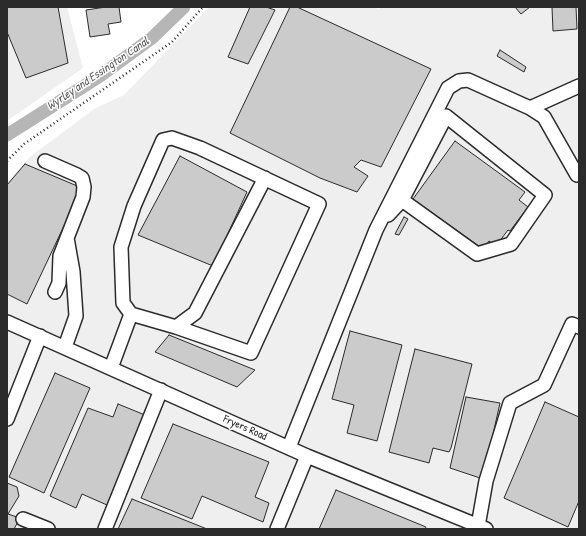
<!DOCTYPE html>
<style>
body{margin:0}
#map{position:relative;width:586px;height:536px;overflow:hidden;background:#fff;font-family:"Patrick Hand",sans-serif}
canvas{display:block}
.frame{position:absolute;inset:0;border:8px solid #2b2b2b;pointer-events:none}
</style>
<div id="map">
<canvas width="586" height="536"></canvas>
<div class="frame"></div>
</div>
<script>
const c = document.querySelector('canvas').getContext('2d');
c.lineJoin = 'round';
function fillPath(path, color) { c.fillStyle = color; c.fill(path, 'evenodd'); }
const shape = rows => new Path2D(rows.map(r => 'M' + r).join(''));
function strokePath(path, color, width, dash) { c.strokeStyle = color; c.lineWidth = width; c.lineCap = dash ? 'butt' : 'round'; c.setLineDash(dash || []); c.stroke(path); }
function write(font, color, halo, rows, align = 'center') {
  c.font = font + ' "Patrick Hand",sans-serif'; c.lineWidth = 3; c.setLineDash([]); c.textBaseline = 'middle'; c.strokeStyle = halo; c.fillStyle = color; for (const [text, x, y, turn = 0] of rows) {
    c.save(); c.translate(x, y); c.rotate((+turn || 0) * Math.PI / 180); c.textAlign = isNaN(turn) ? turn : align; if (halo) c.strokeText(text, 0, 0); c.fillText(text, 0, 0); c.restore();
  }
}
const built = shape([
 [7,7,67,7,83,68,7,121],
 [209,7,374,7,379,9,380,7,579,7,579,529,7,529,7,182,31,156,94,109,124,95]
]);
const canal = shape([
 [7,135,100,76,152,38,184,7]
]);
const building = shape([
 [7,7,58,7,68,63,26,78,7,32,7,7],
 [106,7,119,7,121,22,108,24,110,34,90,37,86,10,106,7],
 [250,7,266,7,275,10,248,64,228,57,250,7],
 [290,7,297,7,431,69,381,167,361,160,354,167,368,176,357,192,320,178,230,133,290,7],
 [515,7,530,7,521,14,515,7],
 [552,7,576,7,577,29,553,31,552,7],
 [500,50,526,67,524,72,497,56,500,50],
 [455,141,525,192,519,200,528,207,510,231,508,230,496,246,489,241,483,249,413,199,455,141],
 [180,156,247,192,213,266,138,235,180,156],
 [25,164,82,188,27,304,7,294,7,185,25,164],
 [404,217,408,219,399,235,395,234,404,217],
 [350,331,402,345,377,441,347,433,354,405,332,399,350,331],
 [169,335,255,370,237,387,155,352,169,335],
 [415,349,472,364,451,448,449,452,433,448,429,463,389,452,415,349],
 [55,373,90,388,44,493,9,477,55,373],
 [466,397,500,403,483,479,450,468,466,397],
 [545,402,579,417,579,501,568,527,504,498,545,402],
 [118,404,145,415,107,505,82,494,76,508,50,496,88,408,113,417,118,404],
 [173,424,269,462,255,497,269,503,263,522,202,496,192,519,141,498,173,424],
 [7,483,17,487,19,496,8,514,20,518,14,529,7,529,7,483],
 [336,490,426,527,425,529,319,529,336,490],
 [132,499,207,529,118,529,132,499]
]);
const path = shape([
 [7,161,24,144,172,42,203,7]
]);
const minor = shape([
 [530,108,544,117,577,175],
 [45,161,77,175,82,178,84,187,83,197,60,256,59,283,55,292],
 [388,215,402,200,446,116,545,195,511,244,477,254,402,200],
 [131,314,176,327,195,313,265,178],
 [7,322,307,456,486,529],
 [65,347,76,316,73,272,67,238],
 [111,368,131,314,123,303,121,247,134,206,163,140,172,138,200,148,319,204,251,353,176,327],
 [7,419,40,336],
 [289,447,376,230,448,88,459,81,468,80,530,108,579,86],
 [23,519,48,529],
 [478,526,486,481,510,403,544,385,572,324,579,327],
 [105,529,161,390],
 [277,529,307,456]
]);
const streetNames = [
 ["Fryers Road",245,428,24]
];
const waterNames = [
 ["Wyrley and Essington Canal",98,74,-34]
];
fillPath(built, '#efefef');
strokePath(canal, '#b6b6b6', 13);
fillPath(building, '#cbcbcb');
strokePath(building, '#2b2b2b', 1);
strokePath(minor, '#2b2b2b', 16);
strokePath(path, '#2b2b2b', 2.5, [1, 3]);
strokePath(minor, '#fff', 13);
write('11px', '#2b2b2b', '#fff', streetNames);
write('italic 12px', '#5c5c5c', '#fff', waterNames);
</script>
